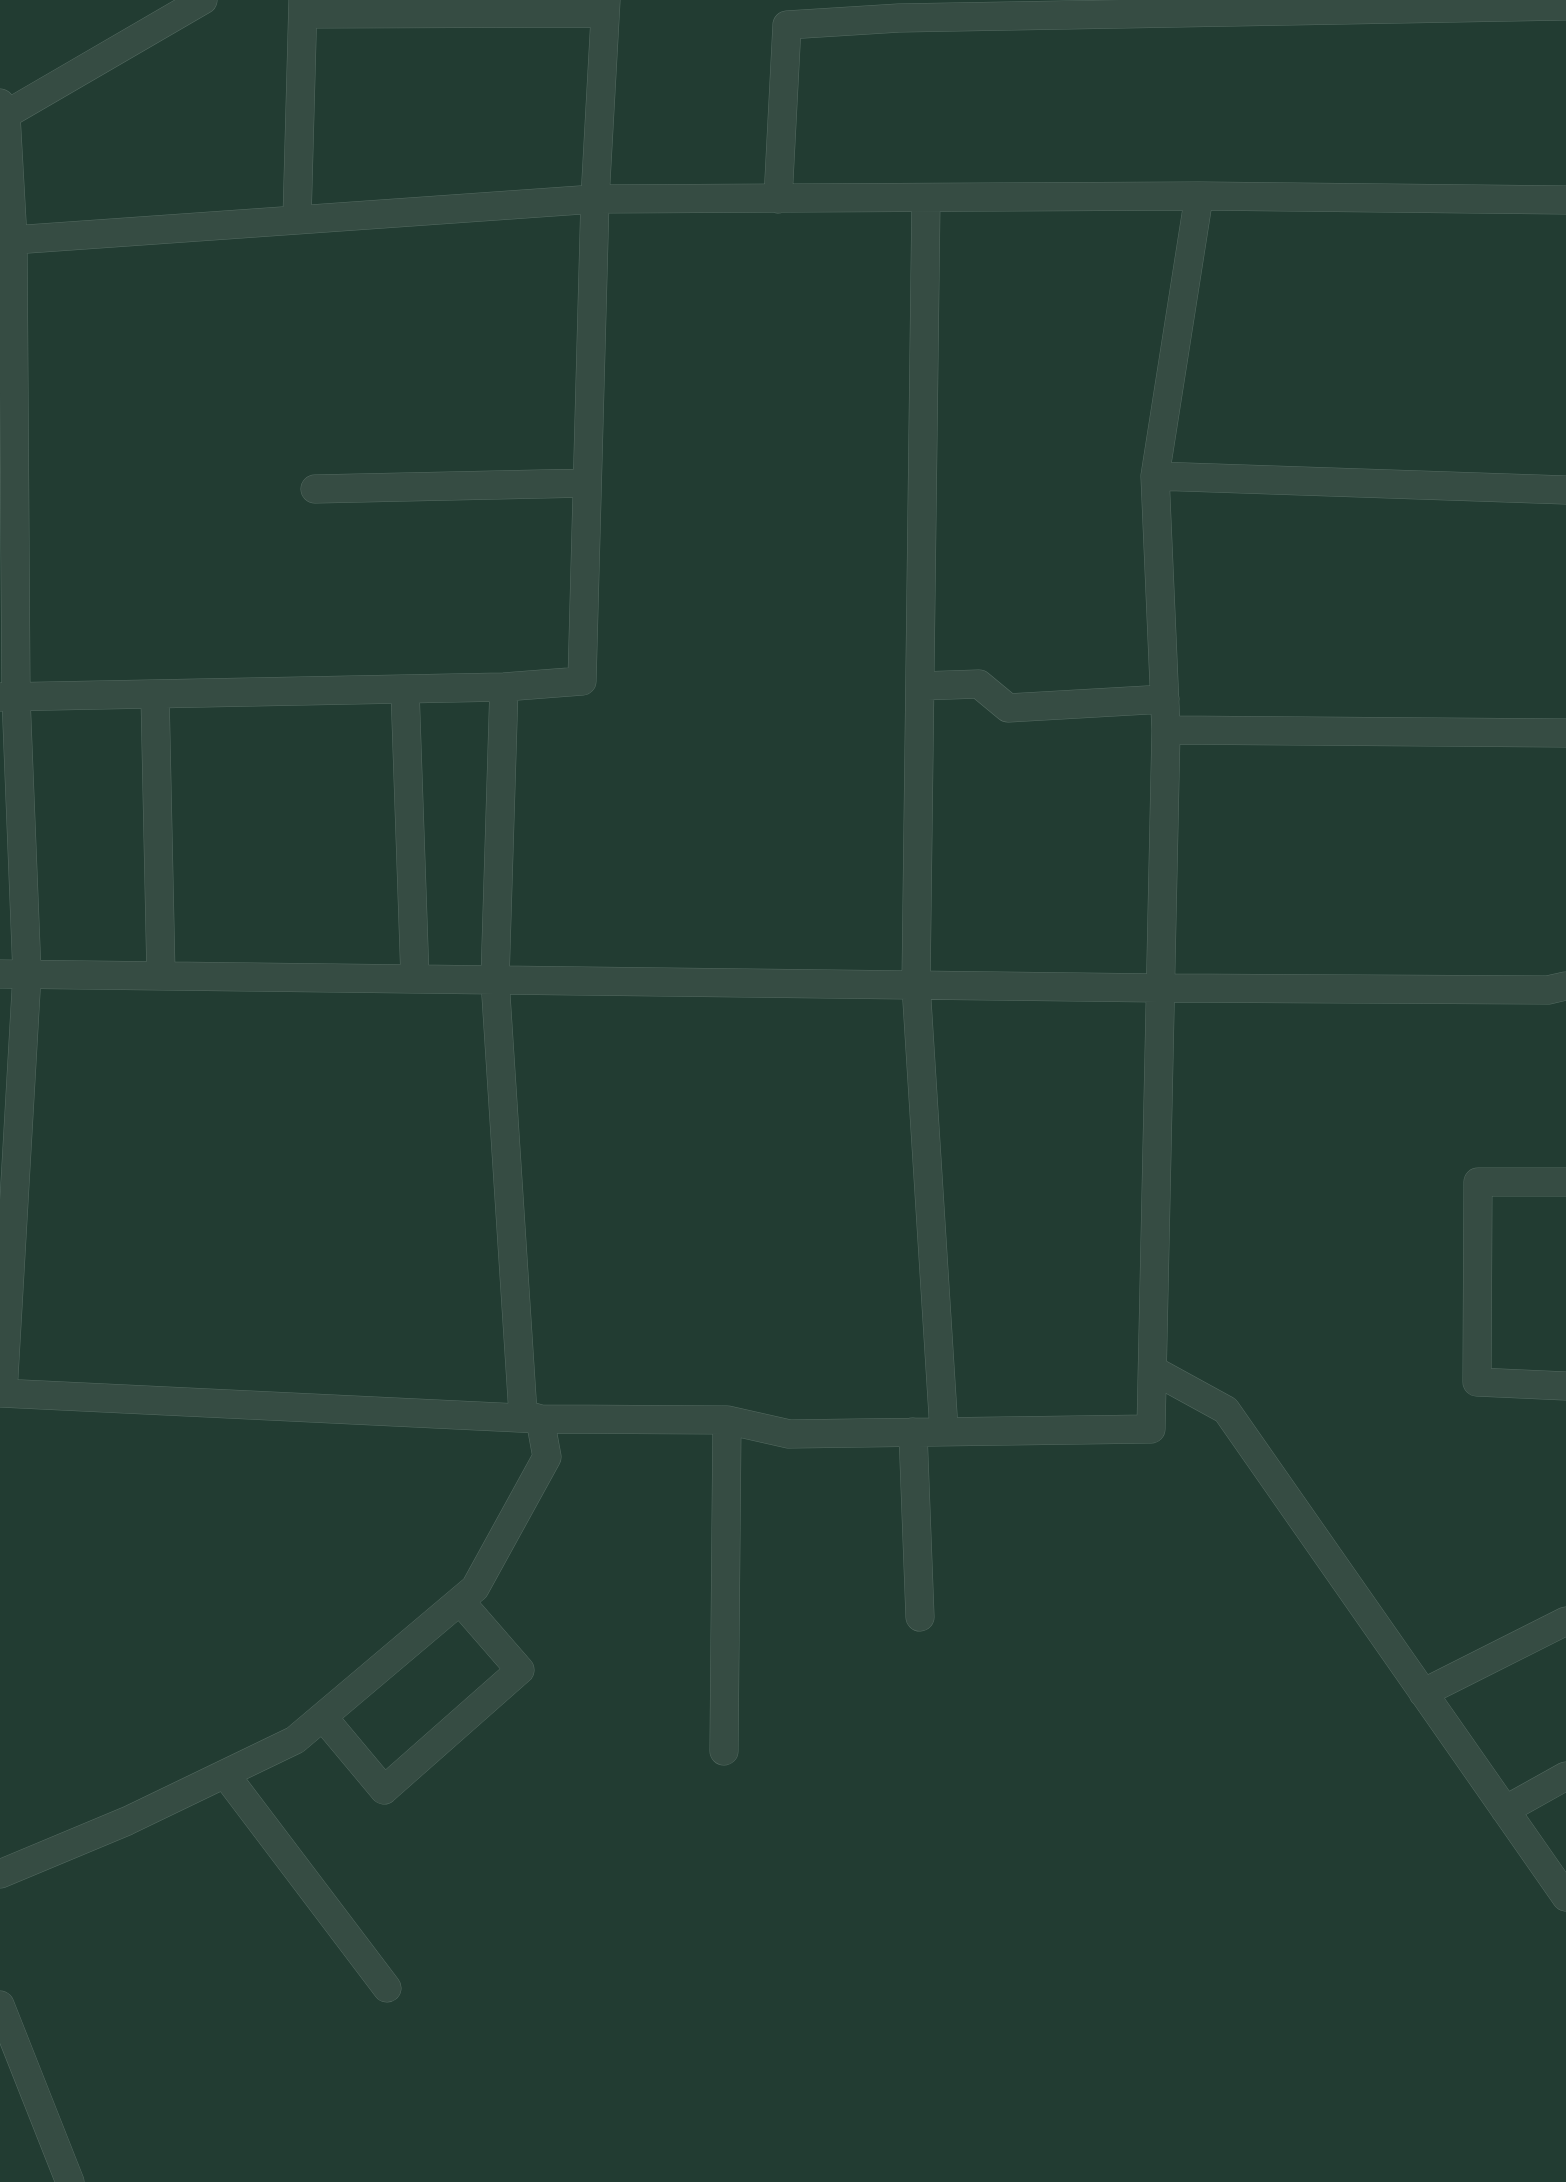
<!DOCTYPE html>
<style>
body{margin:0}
canvas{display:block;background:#223c32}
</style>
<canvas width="1566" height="2182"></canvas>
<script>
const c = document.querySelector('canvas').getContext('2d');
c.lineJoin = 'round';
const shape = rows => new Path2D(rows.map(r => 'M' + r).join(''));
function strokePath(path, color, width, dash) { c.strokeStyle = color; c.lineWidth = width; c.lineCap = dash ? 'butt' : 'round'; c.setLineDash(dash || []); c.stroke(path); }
const minor = shape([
 [303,14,605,13],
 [0,103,6,115,13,240,16,697,27,974,3,1393],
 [0,118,203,0],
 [926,198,916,985,944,1431],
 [778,199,787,25,899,18,1566,6],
 [297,220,303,0],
 [13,240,595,199,1199,196],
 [1155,476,1566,490],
 [315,489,587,483],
 [920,686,979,684,1008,708,1165,699],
 [405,689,415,979],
 [155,694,161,976],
 [0,697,504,687,582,681,595,199,606,0],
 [1166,730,1566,733],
 [0,974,1159,988,1548,990,1566,986],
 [1566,1182,1478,1182,1477,1382,1566,1386],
 [1153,1370,1226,1410,1566,1897],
 [0,1393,540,1419,727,1420,789,1434,1151,1429,1166,730,1155,476,1199,196,1566,200],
 [913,1432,920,1617],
 [1423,1693,1566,1621],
 [323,1717,384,1790,520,1670,460,1601],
 [724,1751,727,1420],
 [225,1774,387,1988],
 [1505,1810,1566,1776],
 [0,1874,127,1821,295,1740,475,1588,547,1457,540,1419,523,1414,495,980,504,687],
 [0,2005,70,2182]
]);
strokePath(minor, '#546a61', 29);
strokePath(minor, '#364c43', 28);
</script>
